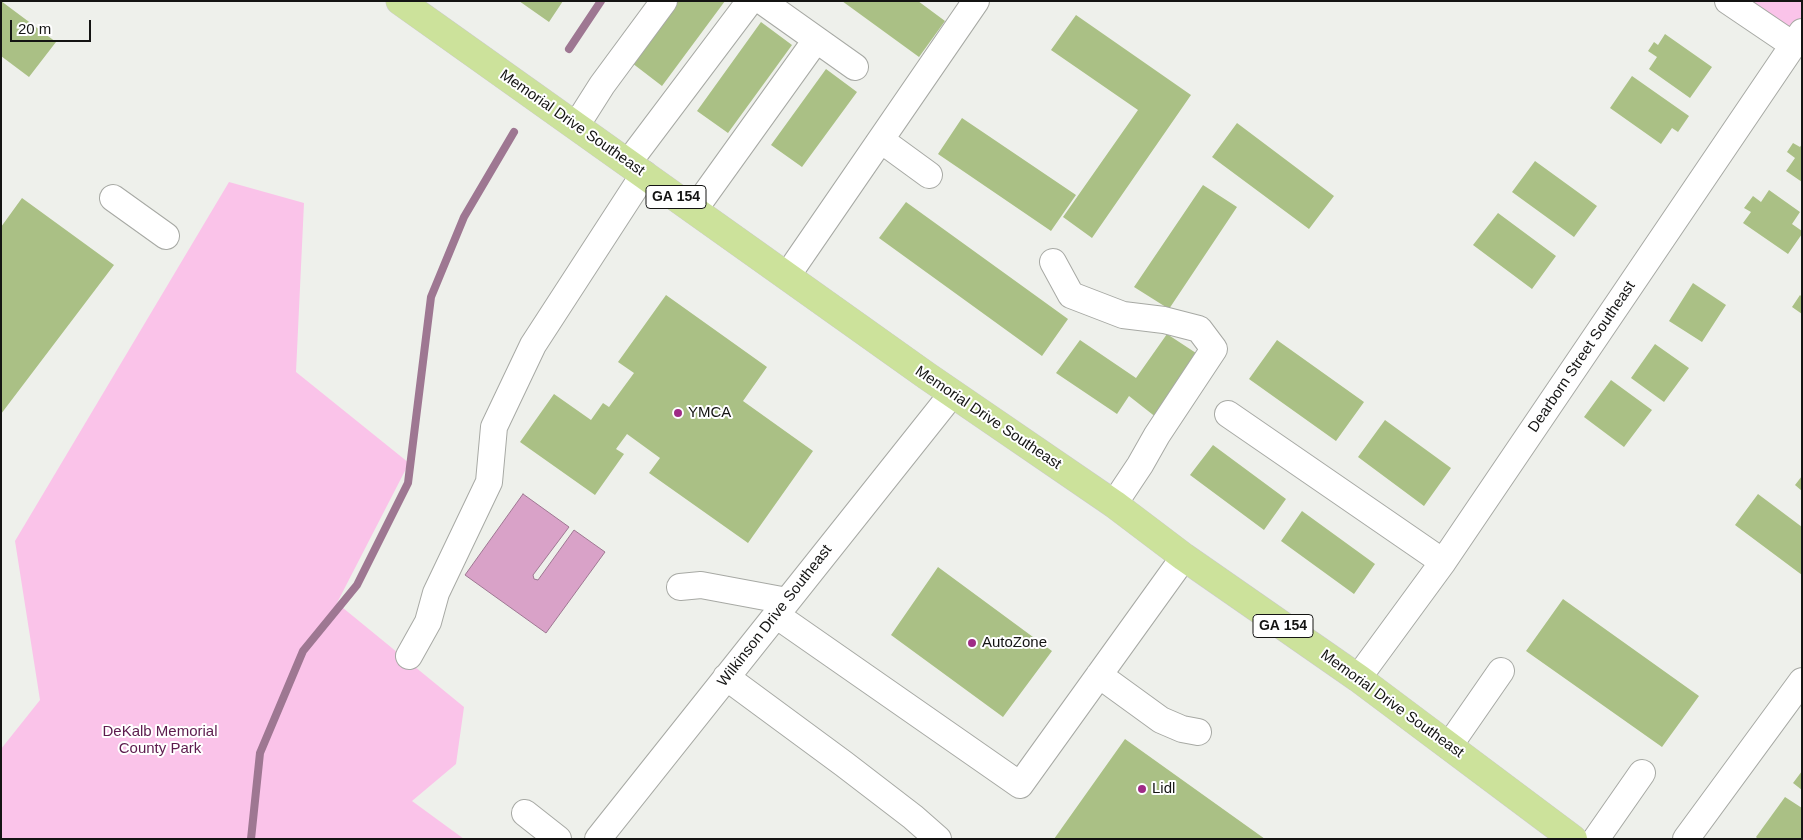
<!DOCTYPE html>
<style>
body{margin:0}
#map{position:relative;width:1803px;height:840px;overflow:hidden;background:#eef0eb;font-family:Arial,sans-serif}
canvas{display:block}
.frame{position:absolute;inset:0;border:2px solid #141413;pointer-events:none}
.scale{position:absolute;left:10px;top:20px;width:81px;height:22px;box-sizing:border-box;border:2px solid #141413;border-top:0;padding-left:6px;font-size:15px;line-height:18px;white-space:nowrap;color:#141413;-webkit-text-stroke:4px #fff;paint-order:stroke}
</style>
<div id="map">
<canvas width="1803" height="840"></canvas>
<div class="frame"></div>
<div class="scale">20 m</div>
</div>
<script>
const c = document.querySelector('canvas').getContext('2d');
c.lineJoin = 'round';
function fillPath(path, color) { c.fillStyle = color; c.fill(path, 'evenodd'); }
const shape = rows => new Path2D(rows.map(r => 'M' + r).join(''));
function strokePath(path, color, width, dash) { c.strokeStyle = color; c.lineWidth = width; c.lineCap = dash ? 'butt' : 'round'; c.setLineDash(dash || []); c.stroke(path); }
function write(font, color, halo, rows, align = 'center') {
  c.font = font + ' Arial,sans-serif'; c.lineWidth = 4; c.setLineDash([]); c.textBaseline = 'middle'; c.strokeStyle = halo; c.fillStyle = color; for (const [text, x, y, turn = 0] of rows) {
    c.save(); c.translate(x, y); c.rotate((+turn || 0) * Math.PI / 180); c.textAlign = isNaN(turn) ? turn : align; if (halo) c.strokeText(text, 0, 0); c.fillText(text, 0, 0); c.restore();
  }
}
const green = shape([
 [1745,1,1802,1,1802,41],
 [229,182,304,203,296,372,409,463,337,603,464,707,456,764,412,801,464,839,1,839,1,749,40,700,15,541]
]);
const water = shape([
 [523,494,569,527,533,575,534,579,538,580,574,530,605,552,546,633,465,575,523,494]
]);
const stream = shape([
 [569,49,601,1],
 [251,839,260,753,303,651,357,585,408,483,431,297,464,217,514,132]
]);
const building = shape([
 [1,1,56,42,29,77,1,56],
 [519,1,563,1,549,22],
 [678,1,725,1,662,86,632,63],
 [842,1,918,1,945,21,919,57],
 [1076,15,1191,95,1092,238,1063,217,1138,110,1051,50],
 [761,22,792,45,728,133,697,111],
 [1665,34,1712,67,1690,98,1649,69,1657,57,1648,51,1654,42,1658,45],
 [826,69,857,92,802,167,771,145],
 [1632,76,1689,116,1678,132,1672,128,1661,144,1610,108],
 [962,118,1076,195,1051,231,938,154],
 [1237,123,1334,196,1309,229,1212,157],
 [1793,143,1800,147,1802,144,1802,182,1786,171,1795,158,1787,152],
 [1535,161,1597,206,1574,237,1512,192],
 [1203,185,1237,207,1169,309,1134,287],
 [1769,190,1800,212,1792,224,1802,231,1802,234,1788,254,1743,223,1751,212,1744,208,1753,196,1761,202],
 [22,198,114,265,1,414,1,227],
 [906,202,1068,319,1042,356,879,238],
 [1498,213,1556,256,1532,289,1473,245],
 [1693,283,1726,305,1702,342,1669,321],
 [666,295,767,367,743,401,813,451,748,543,649,473,660,458,627,434,616,449,624,454,595,495,520,442,554,394,591,420,603,403,609,407,634,373,618,362],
 [1800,295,1802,297,1802,314,1792,307],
 [1167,334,1199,355,1157,418,1129,396,1117,414,1056,373,1080,340,1136,378],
 [1277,340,1364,402,1336,441,1249,379],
 [1655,344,1689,368,1664,402,1631,378],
 [1611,380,1652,410,1624,447,1584,417],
 [1385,420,1451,468,1424,506,1358,457],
 [1213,445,1286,499,1264,530,1190,475],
 [1802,476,1802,491,1795,485],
 [1758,494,1802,527,1802,575,1735,525],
 [1302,511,1375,564,1354,594,1281,541],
 [938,567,1052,651,1003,717,891,635],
 [1563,599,1699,696,1662,747,1526,651],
 [1125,739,1265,839,1054,839],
 [1802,771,1802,790,1793,783],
 [1785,797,1802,808,1802,839,1758,839,1756,837]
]);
const minor = shape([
 [762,1,855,67],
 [1728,1,1793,45],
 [576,126,602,85,664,1],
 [881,140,929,175],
 [628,163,750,1],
 [113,198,166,236],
 [694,210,816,40],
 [1053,262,1071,295,1123,315,1164,320,1199,329,1214,349,1157,435,1140,465,1114,504],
 [787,276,976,1],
 [1228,414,1443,562],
 [680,587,701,585,787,601],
 [776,615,1020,785,1184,557],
 [409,656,428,622,436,593,489,482,494,427,533,345,644,174],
 [1099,675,1161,720,1182,729,1198,732],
 [726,677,844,764,913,817,938,839],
 [1358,678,1443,562,1802,32],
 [1449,746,1501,671],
 [525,813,558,839],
 [598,839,952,394],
 [1596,839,1642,773],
 [1686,839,1802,681]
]);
const major = shape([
 [400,1,927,376,1114,504,1184,557,1358,678,1573,839]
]);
const markers = [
 [678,413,5,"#9f2b86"],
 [972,643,5,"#9f2b86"],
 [1142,789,5,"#9f2b86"]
];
const shields = [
 [676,197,60],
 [1283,626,60]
];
const shieldNames = [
 ["GA 154",676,197],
 ["GA 154",1283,626]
];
const streetNames = [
 ["Memorial Drive Southeast",572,123,35],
 ["Dearborn Street Southeast",1582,357,-56],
 ["Memorial Drive Southeast",988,418,34],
 ["Wilkinson Drive Southeast",775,616,-52],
 ["Memorial Drive Southeast",1392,704,36]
];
const poiNames = [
 ["YMCA",688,413],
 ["AutoZone",982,643],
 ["Lidl",1152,789]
];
const parkNames = [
 ["DeKalb Memorial",160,732],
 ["County Park",160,749]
];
fillPath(green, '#fac3e9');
fillPath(water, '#d9a2c8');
strokePath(water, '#9e7792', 1);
strokePath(stream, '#9e7792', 8);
fillPath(building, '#aac085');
strokePath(minor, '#a7a9a4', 28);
strokePath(major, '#cbcbcb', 29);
strokePath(minor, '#fff', 26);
strokePath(major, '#cce29b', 28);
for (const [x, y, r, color] of markers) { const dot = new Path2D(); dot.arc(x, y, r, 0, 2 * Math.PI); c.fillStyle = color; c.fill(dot); strokePath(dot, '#fff', 2); }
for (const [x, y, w] of shields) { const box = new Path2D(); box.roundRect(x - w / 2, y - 11.5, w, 23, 4); c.fillStyle = '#fff'; c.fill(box); strokePath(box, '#141413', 1); }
write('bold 14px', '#141413', null, shieldNames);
write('15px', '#141413', '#fff', streetNames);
write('15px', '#141413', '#fff', poiNames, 'left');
write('15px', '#5c1b4d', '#fff', parkNames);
</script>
